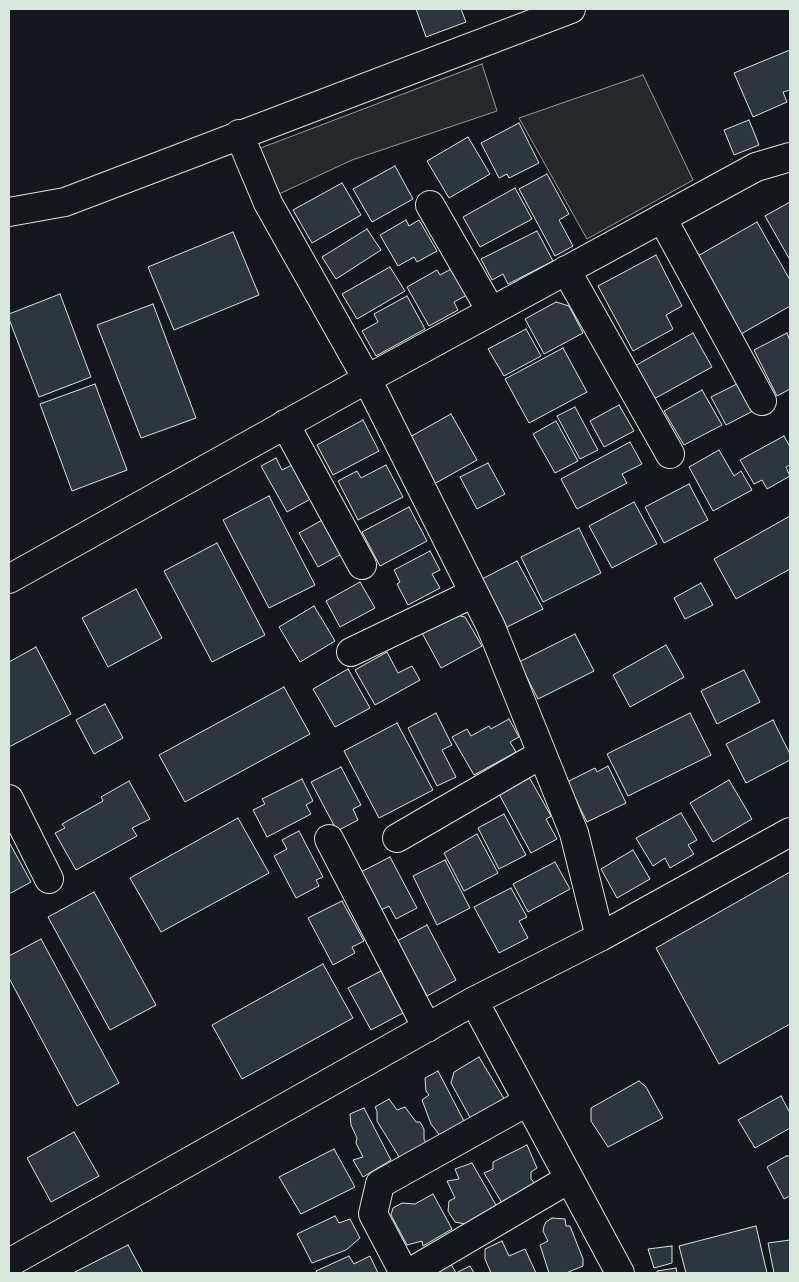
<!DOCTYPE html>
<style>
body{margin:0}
#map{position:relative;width:799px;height:1282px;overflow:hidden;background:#14181c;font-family:Cabin,sans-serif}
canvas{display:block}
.frame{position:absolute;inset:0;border:10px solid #d8e6dc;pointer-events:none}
</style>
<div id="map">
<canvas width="799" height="1282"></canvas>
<div class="frame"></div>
</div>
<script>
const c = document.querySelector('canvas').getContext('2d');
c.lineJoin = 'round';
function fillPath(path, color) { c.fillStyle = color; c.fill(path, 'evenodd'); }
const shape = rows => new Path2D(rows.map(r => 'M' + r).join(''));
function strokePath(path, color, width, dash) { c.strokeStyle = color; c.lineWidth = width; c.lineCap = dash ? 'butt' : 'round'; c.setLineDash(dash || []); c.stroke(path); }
const parking = shape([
 [482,64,497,111,352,160,279,194,258,149,482,64],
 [643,75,693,180,587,239,519,118,643,75]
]);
const building = shape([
 [416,9,461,9,466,22,426,37,416,9],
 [790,50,790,90,783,92,787,102,753,117,734,73,790,50],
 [749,120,759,145,734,155,724,130,749,120],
 [519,123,539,163,509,178,507,174,499,178,481,143,519,123],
 [468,137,490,174,449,198,427,161,468,137],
 [395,166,413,199,372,222,353,189,395,166],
 [547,174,569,214,559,220,573,246,555,256,519,189,547,174],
 [342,183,361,215,312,243,293,210,342,183],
 [515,188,532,219,480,247,463,217,515,188],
 [790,202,790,260,765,216,790,202],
 [406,220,409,226,419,220,437,251,417,262,414,257,398,266,380,235,406,220],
 [757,222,790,280,790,306,741,334,696,257,757,222],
 [367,229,381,250,336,279,322,257,367,229],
 [537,231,553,261,508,284,503,274,492,280,481,259,537,231],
 [233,232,259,295,174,330,148,267,233,232],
 [656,255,682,306,666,315,673,329,633,351,598,286,656,255],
 [390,267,405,291,357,319,342,294,390,267],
 [453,268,467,295,454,302,458,310,429,326,407,287,437,270,440,275,453,268],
 [60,294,91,377,39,397,9,319,9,314,60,294],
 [407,296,425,329,376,356,362,331,378,322,374,314,407,296],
 [556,302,569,306,583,333,544,354,525,319,556,302],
 [153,304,196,418,141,438,97,325,153,304],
 [526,329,541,356,504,376,488,349,526,329],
 [693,333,712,367,652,400,633,367,693,333],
 [787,333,790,341,790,389,777,396,754,350,787,333],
 [563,348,587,392,529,423,505,379,563,348],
 [739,383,753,411,726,425,711,397,739,383],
 [95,384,127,470,72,491,40,404,95,384],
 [702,390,722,425,684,445,664,411,702,390],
 [619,405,634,431,604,447,590,421,619,405],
 [575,407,598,450,580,459,557,416,575,407],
 [451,414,477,460,434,484,408,438,451,414],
 [363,420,379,451,333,475,317,445,363,420],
 [556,421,578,461,555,473,533,434,556,421],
 [784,436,790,447,790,465,786,467,790,476,767,489,762,480,754,484,740,460,784,436],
 [630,442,642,464,622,474,627,483,577,509,561,479,630,442],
 [719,450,734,476,741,471,752,490,713,511,689,467,719,450],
 [276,458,282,470,296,463,314,497,287,512,261,466,276,458],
 [488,463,505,494,477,509,460,477,488,463],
 [386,465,403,497,358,520,338,481,357,471,361,478,386,465],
 [689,484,708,520,664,543,645,507,689,484],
 [269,496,315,585,269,608,223,520,269,496],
 [634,502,657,544,612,568,589,526,634,502],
 [409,507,427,541,380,566,362,532,409,507],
 [790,516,790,569,736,599,714,559,790,516],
 [326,518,345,552,318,567,299,533,326,518],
 [579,528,601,573,543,602,521,557,579,528],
 [217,543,265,635,212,662,164,571,217,543],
 [430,551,440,570,432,574,440,588,408,605,397,584,400,582,394,570,430,551],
 [517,561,543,609,507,627,482,579,517,561],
 [360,582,375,608,340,627,326,601,360,582],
 [701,583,713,605,685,619,674,598,701,583],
 [136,589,162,638,108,667,82,618,136,589],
 [314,606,335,641,300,662,279,627,314,606],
 [456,615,465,617,482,646,441,668,422,633,456,615],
 [575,634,594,671,538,699,519,662,575,634],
 [666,645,684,677,630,707,613,675,666,645],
 [36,647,71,714,9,747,9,662,36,647],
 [387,652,398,673,412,666,420,680,375,705,355,670,387,652],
 [348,669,370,708,335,727,313,689,348,669],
 [744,670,760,702,717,724,701,691,744,670],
 [284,687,310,734,185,802,159,755,284,687],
 [105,704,123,738,94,754,76,720,105,704],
 [436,713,452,745,442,750,456,777,437,786,408,728,436,713],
 [690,713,711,755,628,796,607,754,690,713],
 [509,719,519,737,510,742,516,752,474,775,452,737,467,729,471,736,489,726,491,729,509,719],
 [773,720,790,754,790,760,746,783,726,744,773,720],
 [397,723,433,790,379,818,344,751,397,723],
 [608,766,626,803,587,822,567,782,595,768,597,772,608,766],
 [341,767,361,805,353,809,358,820,337,831,311,782,341,767],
 [529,777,551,816,546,819,557,839,531,853,499,794,529,777],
 [302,779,313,801,306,805,311,814,267,837,253,810,265,804,262,799,302,779],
 [729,780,752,819,713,842,690,803,729,780],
 [129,781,150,819,132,828,137,836,76,870,55,833,65,828,62,824,103,801,101,797,129,781],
 [681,813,697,840,688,845,694,854,670,868,665,858,653,866,636,838,681,813],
 [504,814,526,855,499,869,478,828,504,814],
 [238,818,269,873,161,932,130,878,238,818],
 [299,831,323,877,316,880,319,886,296,898,274,856,287,849,282,840,299,831],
 [477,834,498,873,464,891,444,853,477,834],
 [9,842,31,882,9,894,9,842],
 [633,850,650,879,617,898,601,869,633,850],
 [390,857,417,908,396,919,389,906,379,911,359,873,390,857],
 [445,860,470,908,437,925,413,876,445,860],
 [555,862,570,889,528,912,513,884,555,862],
 [790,872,790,1024,719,1064,656,948,790,872],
 [511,888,527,917,519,921,528,938,499,953,474,907,511,888],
 [94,892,156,1005,110,1030,48,917,94,892],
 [342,901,364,941,352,947,355,953,333,965,308,918,342,901],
 [427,925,456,980,427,996,397,941,427,925],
 [41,939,119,1083,77,1106,9,978,9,956,41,939],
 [323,964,353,1018,242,1079,212,1025,323,964],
 [381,971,403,1013,371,1030,348,988,381,971],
 [479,1057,506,1102,472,1121,451,1083,454,1072,479,1057],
 [438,1071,465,1123,441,1137,431,1124,422,1100,429,1095,426,1091,425,1078,438,1071],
 [639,1081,646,1087,663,1118,608,1147,591,1121,591,1108,639,1081],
 [781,1096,790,1113,790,1128,755,1148,738,1120,781,1096],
 [389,1099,397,1110,405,1107,416,1122,420,1122,424,1129,424,1139,427,1145,401,1160,377,1121,377,1111,375,1107,389,1099],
 [364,1108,391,1160,363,1177,353,1160,363,1157,356,1143,357,1138,351,1125,350,1114,364,1108],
 [74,1132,99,1176,51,1202,27,1158,74,1132],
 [527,1145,537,1168,531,1172,531,1179,537,1186,502,1203,484,1173,493,1169,493,1162,527,1145],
 [334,1149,355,1187,301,1214,279,1177,334,1149],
 [786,1156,790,1156,790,1196,784,1199,767,1167,786,1156],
 [472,1163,497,1207,465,1224,455,1222,448,1211,449,1201,455,1198,447,1181,459,1179,455,1169,472,1163],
 [433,1194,452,1229,423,1246,422,1241,407,1245,391,1215,393,1208,402,1203,415,1204,433,1194],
 [335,1216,339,1223,350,1219,360,1238,346,1250,312,1263,297,1234,335,1216],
 [552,1218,565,1219,566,1226,570,1226,583,1259,583,1266,566,1273,549,1273,540,1245,548,1241,543,1231,544,1226,546,1222,552,1218],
 [756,1226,767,1273,686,1273,679,1246,756,1226],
 [790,1240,790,1273,774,1273,768,1243,790,1240],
 [502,1241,509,1256,525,1249,536,1273,491,1273,485,1259,485,1249,502,1241],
 [128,1245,143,1273,73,1273,128,1245],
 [672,1246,672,1263,654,1268,648,1249,672,1246],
 [349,1256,354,1264,370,1256,378,1273,317,1273,316,1271,349,1256],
 [451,1264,456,1273,470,1266,474,1273,435,1273,451,1264],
 [676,1268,677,1273,657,1273,657,1271,676,1268]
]);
const minor = shape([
 [239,134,268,203,367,379,491,627,574,833,600,937],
 [430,205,491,311],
 [9,212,65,202,571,9],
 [662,218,762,401],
 [566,270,670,454],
 [285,424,362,565],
 [9,579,367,379,756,167,790,157],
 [351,652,474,593],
 [9,799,49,879],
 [397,838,542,754],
 [329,839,427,1028],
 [474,1001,620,1273],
 [9,1263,474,1001,600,937,790,832],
 [404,1273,373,1214,380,1184,527,1102],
 [409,1273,569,1179]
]);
fillPath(parking, '#24282b');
strokePath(parking, '#939e99', 1);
fillPath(building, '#2c363c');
strokePath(building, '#d8e6dc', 1);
strokePath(minor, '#d8e6dc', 30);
strokePath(minor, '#14181c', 28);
</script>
